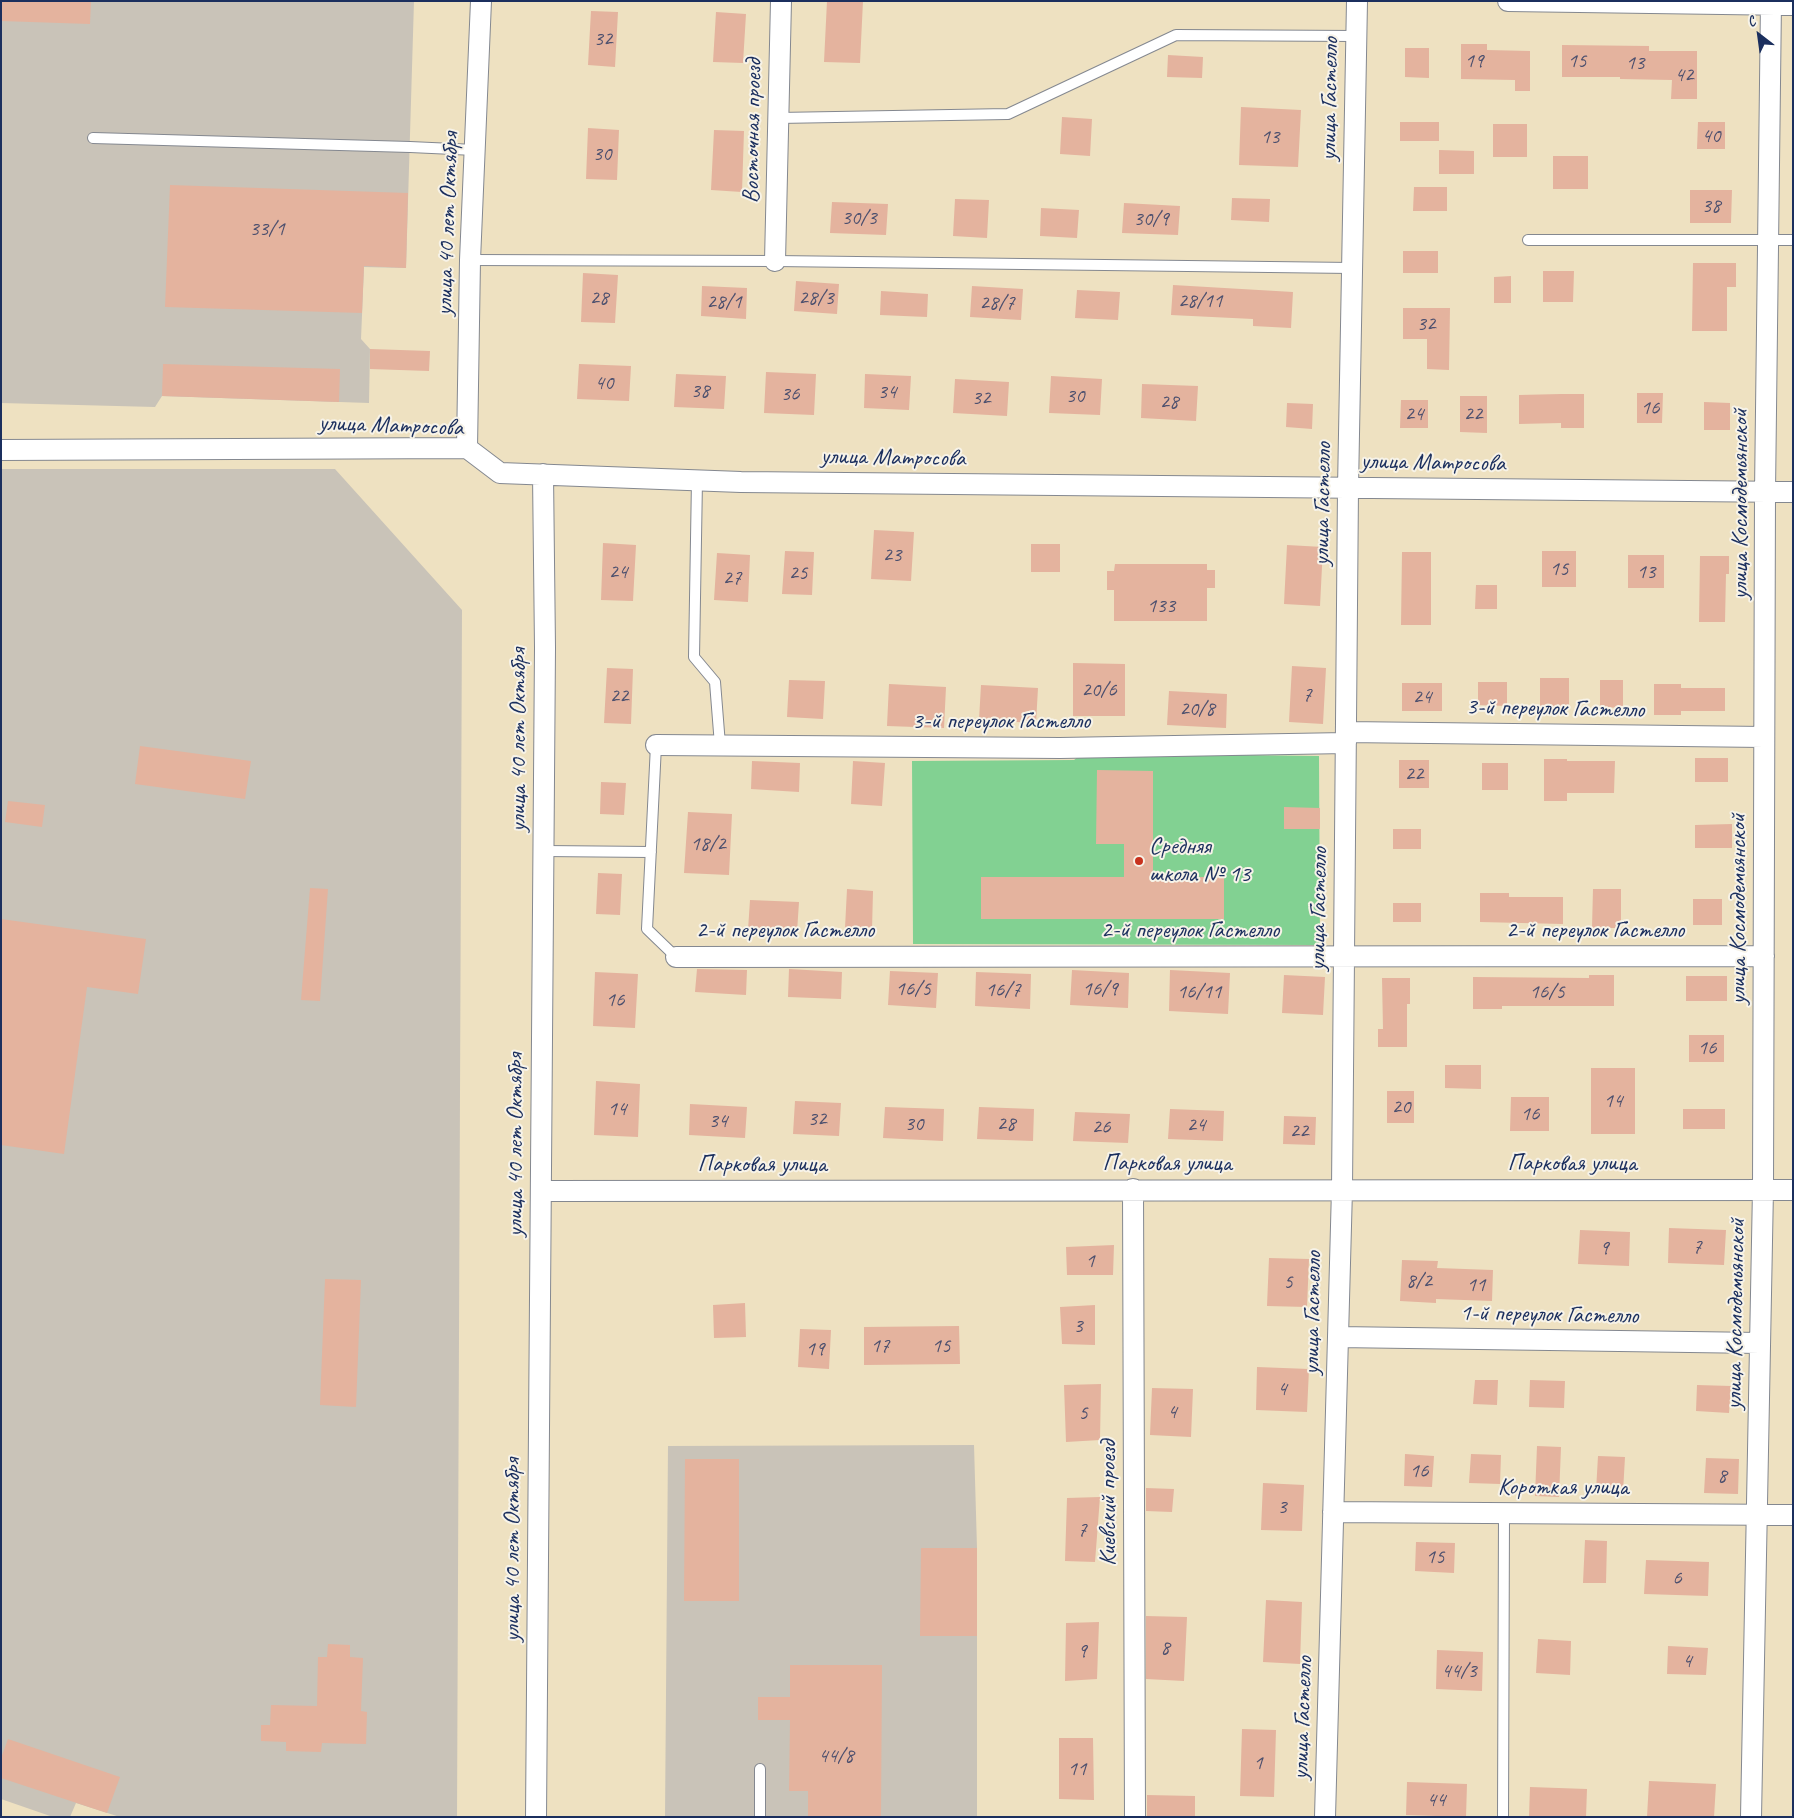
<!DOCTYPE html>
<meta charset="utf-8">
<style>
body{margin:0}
#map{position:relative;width:1794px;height:1818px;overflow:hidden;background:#eee1c1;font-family:Caveat,sans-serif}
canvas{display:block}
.frame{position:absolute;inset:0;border:2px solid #1b2f5e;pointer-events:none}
.north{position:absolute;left:1734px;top:10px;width:50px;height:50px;-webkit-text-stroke:4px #f7f3e8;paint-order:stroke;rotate:330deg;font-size:14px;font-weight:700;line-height:20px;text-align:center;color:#1b2f5e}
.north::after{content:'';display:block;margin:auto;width:18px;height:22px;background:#1b2f5e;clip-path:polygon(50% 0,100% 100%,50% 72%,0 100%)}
</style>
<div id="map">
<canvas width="1794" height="1818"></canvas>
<div class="frame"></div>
<div class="north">С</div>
</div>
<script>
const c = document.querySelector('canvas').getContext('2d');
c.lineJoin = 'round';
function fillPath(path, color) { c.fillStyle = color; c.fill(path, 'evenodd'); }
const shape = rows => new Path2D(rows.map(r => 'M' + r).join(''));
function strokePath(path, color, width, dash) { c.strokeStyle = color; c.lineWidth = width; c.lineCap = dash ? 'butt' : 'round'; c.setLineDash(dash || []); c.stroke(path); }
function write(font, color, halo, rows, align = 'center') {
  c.font = font + ' Caveat,sans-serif'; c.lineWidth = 4; c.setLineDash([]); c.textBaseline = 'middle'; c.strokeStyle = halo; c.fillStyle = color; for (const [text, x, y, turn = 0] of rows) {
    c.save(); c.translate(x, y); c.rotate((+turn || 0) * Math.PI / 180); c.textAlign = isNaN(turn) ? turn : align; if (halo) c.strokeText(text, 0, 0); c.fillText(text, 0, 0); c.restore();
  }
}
const industrial = shape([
 [1,1,414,1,406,268,364,267,361,339,370,349,369,403,162,396,155,407,1,403],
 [1,469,335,469,462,610,457,1817,120,1817,76,1803,70,1817,53,1817,1,1799],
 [974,1445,977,1548,977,1817,665,1817,668,1446]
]);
const green = shape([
 [1083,753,1319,756,1320,945,913,944,912,761,1074,760]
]);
const building = shape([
 [1,1,91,1,90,24,1,21],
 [827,1,863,1,860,63,824,62],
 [591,11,618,12,615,67,588,65],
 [716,12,746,14,743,63,713,62],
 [1461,44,1487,44,1487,50,1530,51,1530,91,1515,91,1515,80,1461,79],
 [1562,45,1649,46,1649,51,1697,51,1697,99,1671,99,1672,80,1620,79,1620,77,1562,77],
 [1405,48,1429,48,1429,78,1405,77],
 [1168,55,1203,57,1202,78,1167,77],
 [1241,107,1301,110,1298,167,1239,165],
 [1062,117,1092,119,1090,156,1060,154],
 [1400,122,1439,122,1439,141,1400,141],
 [1698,122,1725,122,1725,149,1697,149],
 [1493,124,1527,124,1527,157,1493,157],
 [588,128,619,130,617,180,586,179],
 [714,130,744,131,742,192,711,190],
 [1439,150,1474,151,1474,174,1439,174],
 [1553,156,1588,156,1588,189,1553,189],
 [170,185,408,193,406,268,364,266,362,313,165,307],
 [1414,187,1447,187,1447,211,1413,211],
 [1690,190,1732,190,1731,223,1690,223],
 [1232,198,1270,199,1269,222,1231,220],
 [955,199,989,200,987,238,953,236],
 [832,202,888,204,886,235,830,233],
 [1124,203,1180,206,1178,235,1122,233],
 [1041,208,1079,210,1077,238,1040,236],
 [1403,251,1438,251,1438,273,1403,273],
 [1693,263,1736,263,1736,287,1727,287,1727,331,1692,331],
 [1543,271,1574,271,1573,302,1543,302],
 [583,273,618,275,615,323,581,322],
 [1511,276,1511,303,1494,303,1494,277],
 [796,281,839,284,837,314,794,311],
 [1173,285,1293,292,1291,328,1253,326,1253,319,1171,315],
 [702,286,747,288,746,319,701,316],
 [972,286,1023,289,1021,320,970,317],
 [1077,290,1120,292,1118,320,1075,318],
 [881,291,928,294,927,317,880,315],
 [1403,308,1450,308,1449,370,1427,369,1427,339,1403,339],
 [370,349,430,351,429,371,370,369],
 [163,364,340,369,339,402,162,396],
 [579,364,631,366,629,401,577,399],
 [766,372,816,374,814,415,764,413],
 [676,374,726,376,724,409,674,407],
 [865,374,911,376,909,410,864,408],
 [1051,376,1102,379,1100,415,1049,413],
 [955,379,1009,382,1007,416,953,413],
 [1142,384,1198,386,1196,421,1141,418],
 [1637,393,1663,393,1662,423,1637,423],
 [1561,394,1584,394,1584,428,1561,428,1561,423,1519,424,1519,395],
 [1460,396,1487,396,1487,433,1460,432],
 [1401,400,1428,400,1428,428,1400,428],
 [1704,402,1730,403,1730,430,1704,430],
 [1287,403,1313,404,1312,429,1286,427],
 [874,530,914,532,911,581,871,579],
 [603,543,636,545,633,601,601,600],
 [1031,544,1060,544,1060,572,1031,572],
 [1287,545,1323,547,1320,606,1284,604],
 [785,551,814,552,812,595,782,594],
 [1542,551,1576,551,1576,587,1542,587],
 [1402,552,1431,552,1431,625,1401,625],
 [717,553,750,555,748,602,714,600],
 [1628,555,1664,555,1664,588,1628,588],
 [1700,556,1729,556,1729,574,1726,574,1725,622,1699,622],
 [1115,564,1207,564,1207,570,1215,570,1215,588,1207,588,1207,621,1114,621,1114,590,1107,590,1107,571,1114,571],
 [1476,585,1497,585,1497,609,1475,609],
 [1073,663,1125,664,1125,716,1073,716],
 [1292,666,1326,668,1323,724,1289,722],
 [607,668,633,669,631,724,604,723],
 [1540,678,1569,678,1569,709,1540,709],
 [789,680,825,681,823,719,787,717],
 [1600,680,1623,680,1623,708,1600,707],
 [1478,682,1507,682,1507,706,1478,705],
 [1402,683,1442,683,1442,711,1402,711],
 [889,684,946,687,944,728,887,726],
 [1654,684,1681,684,1681,688,1725,688,1725,711,1681,711,1681,715,1654,715],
 [981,685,1038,688,1036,723,979,720],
 [1169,691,1227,694,1226,728,1167,725],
 [140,746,251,761,245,799,135,784],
 [1695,758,1728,758,1728,782,1695,782],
 [1544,759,1567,759,1567,761,1615,761,1614,793,1567,793,1567,801,1544,801],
 [1399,760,1429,760,1429,788,1399,788],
 [752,761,800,763,799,792,751,789],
 [853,761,885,763,882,806,851,804],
 [1482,763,1508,763,1508,790,1482,790],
 [1097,770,1153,771,1153,877,1224,877,1224,919,981,919,981,877,1124,877,1124,844,1096,844],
 [601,782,626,783,624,815,600,814],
 [8,801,45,805,42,827,5,822],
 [1284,807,1320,808,1320,829,1284,829],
 [688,812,732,814,729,875,684,873],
 [1732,824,1732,848,1695,848,1695,825],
 [1393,829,1421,829,1421,849,1393,849],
 [598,873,622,874,620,915,596,914],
 [310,888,328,889,320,1001,301,1000],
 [847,889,873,891,872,930,845,928],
 [1593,889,1621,889,1621,928,1592,928],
 [1480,893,1509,893,1509,897,1563,897,1563,924,1480,922],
 [1693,899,1722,899,1722,925,1693,925],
 [750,900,799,902,797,932,748,930],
 [1393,903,1421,903,1421,922,1393,922],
 [1,919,146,939,138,994,87,987,64,1154,1,1145],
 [697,969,747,970,746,995,695,992],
 [789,969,842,972,841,999,788,997],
 [1072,970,1129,973,1128,1008,1070,1005],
 [1170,970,1230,973,1228,1014,1169,1011],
 [890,971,938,973,936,1008,888,1005],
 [595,972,638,974,635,1028,593,1026],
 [976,972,1031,974,1030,1009,975,1006],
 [1284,975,1325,977,1323,1015,1282,1013],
 [1589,975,1614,975,1614,1006,1502,1006,1502,1009,1473,1009,1473,977,1589,978],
 [1686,976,1727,976,1727,1001,1686,1001],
 [1382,978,1410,978,1410,1004,1407,1004,1407,1047,1378,1047,1378,1029,1383,1029],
 [1689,1035,1724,1035,1724,1062,1689,1062],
 [1445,1065,1481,1065,1481,1089,1445,1088],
 [1591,1068,1635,1068,1635,1134,1591,1134],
 [596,1081,640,1084,638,1137,594,1135],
 [1387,1091,1414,1091,1414,1123,1387,1123],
 [1511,1097,1549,1097,1549,1131,1510,1131],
 [795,1101,841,1103,839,1136,793,1134],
 [690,1104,747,1107,745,1138,689,1135],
 [885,1107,944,1109,943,1141,883,1138],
 [979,1107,1034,1109,1033,1141,977,1139],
 [1170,1109,1224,1111,1223,1141,1168,1139],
 [1683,1109,1725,1109,1725,1129,1683,1129],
 [1075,1112,1130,1114,1128,1143,1073,1141],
 [1284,1116,1316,1117,1315,1145,1283,1144],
 [1669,1228,1726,1230,1724,1265,1668,1263],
 [1580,1230,1630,1232,1629,1266,1578,1264],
 [1114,1245,1113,1275,1067,1275,1066,1247],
 [1269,1258,1309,1259,1307,1307,1267,1306],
 [1402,1260,1438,1261,1437,1268,1493,1270,1492,1301,1436,1299,1436,1303,1400,1301],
 [325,1279,361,1280,356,1407,320,1405],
 [745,1303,746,1337,714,1338,713,1305],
 [1095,1305,1095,1345,1062,1344,1060,1307],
 [959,1326,960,1364,864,1365,864,1327],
 [800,1329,831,1330,829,1369,798,1367],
 [1257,1367,1309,1369,1307,1412,1256,1410],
 [1475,1380,1498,1380,1497,1405,1473,1404],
 [1530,1380,1565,1381,1564,1408,1529,1407],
 [1101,1384,1100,1440,1066,1442,1064,1385],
 [1697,1385,1731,1386,1729,1413,1696,1411],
 [1152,1388,1193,1389,1191,1437,1150,1435],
 [1537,1446,1561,1447,1559,1497,1535,1496],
 [1405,1454,1434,1456,1432,1487,1404,1486],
 [1471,1454,1501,1455,1500,1484,1469,1483],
 [1598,1456,1625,1457,1623,1492,1596,1491],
 [1706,1458,1739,1459,1738,1494,1704,1493],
 [685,1459,739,1459,739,1601,684,1601],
 [1263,1483,1304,1485,1302,1531,1261,1530],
 [1146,1488,1174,1489,1172,1512,1146,1511],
 [1100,1497,1095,1562,1065,1561,1067,1498],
 [1585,1540,1607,1541,1606,1583,1583,1583],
 [1416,1542,1455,1543,1454,1573,1415,1571],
 [921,1548,977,1548,977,1636,920,1636],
 [1646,1560,1709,1562,1708,1596,1644,1594],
 [1266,1600,1302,1602,1300,1664,1263,1662],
 [1146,1616,1187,1617,1184,1681,1146,1679],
 [1099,1622,1097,1679,1065,1681,1066,1623],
 [1538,1639,1571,1641,1570,1675,1536,1673],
 [328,1644,350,1645,350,1657,363,1658,361,1711,367,1712,366,1744,322,1743,321,1752,286,1751,286,1742,261,1741,261,1725,270,1725,271,1705,317,1706,318,1657,327,1657],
 [1668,1646,1708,1648,1706,1675,1667,1674],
 [1437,1650,1483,1652,1482,1691,1436,1689],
 [790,1665,882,1665,881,1817,808,1817,808,1791,789,1791,790,1720,758,1720,758,1697,790,1697],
 [1242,1729,1276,1730,1274,1797,1240,1796],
 [1059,1738,1093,1738,1094,1800,1059,1799],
 [8,1739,120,1777,107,1813,1,1778,1,1758],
 [1649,1781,1716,1784,1714,1817,1647,1817],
 [1407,1782,1467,1784,1466,1817,1406,1815],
 [1530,1787,1587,1789,1586,1817,1529,1817],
 [1147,1795,1195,1796,1195,1817,1147,1817]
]);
const service = shape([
 [778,118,1008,114,1176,35,1356,36],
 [93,138,410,147,475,150],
 [1528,240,1793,240],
 [470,260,775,261,1352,268],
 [697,480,694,657,715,682,720,745],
 [656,745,647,929,676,957],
 [544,851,651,852],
 [760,1769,760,1817],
 [1503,1817,1504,1513]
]);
const minor = shape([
 [1508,1,1793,5],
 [775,261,781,1],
 [467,448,470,260,481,1],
 [1,450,467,448,500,473,741,482,1793,492],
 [1346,732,1764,737],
 [656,745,1060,748,1346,743],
 [676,957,1764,956],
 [1133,1189,1135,1817],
 [541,1191,1793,1190],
 [1338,1337,1760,1343],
 [1333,1512,1793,1515],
 [536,1817,545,648,543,474],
 [1325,1817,1342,1189,1348,488,1357,1],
 [1751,1817,1763,1189,1765,492,1771,1]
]);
const markers = [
 [1139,861,5,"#c8321e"]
];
const numberNames = [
 ["32",603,39],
 ["19",1474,61],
 ["15",1577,61],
 ["13",1635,63],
 ["42",1684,75],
 ["40",1711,136],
 ["13",1270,137],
 ["30",602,154],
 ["38",1711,206],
 ["30/3",859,218],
 ["30/9",1151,219],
 ["33/1",267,229],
 ["28",599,298],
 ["28/3",816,298],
 ["28/11",1200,301],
 ["28/1",724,302],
 ["28/7",997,303],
 ["32",1426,324],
 ["40",604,383],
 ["38",700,391],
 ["34",887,392],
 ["36",790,394],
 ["30",1075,396],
 ["32",981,398],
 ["28",1169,402],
 ["16",1650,408],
 ["24",1414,414],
 ["22",1473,414],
 ["23",892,555],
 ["15",1559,569],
 ["24",618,572],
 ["13",1646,572],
 ["25",798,573],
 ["27",732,578],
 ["133",1161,606],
 ["20/6",1099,690],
 ["7",1307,695],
 ["22",619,696],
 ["24",1422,697],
 ["20/8",1197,709],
 ["22",1414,774],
 ["18/2",708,844],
 ["16/5",913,989],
 ["16/9",1100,989],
 ["16/7",1003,990],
 ["16/11",1199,992],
 ["16/5",1547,992],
 ["16",615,1000],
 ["16",1707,1048],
 ["14",1613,1101],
 ["20",1401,1107],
 ["14",617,1109],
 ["16",1530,1114],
 ["32",817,1119],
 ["34",718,1121],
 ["30",914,1124],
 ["28",1006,1124],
 ["24",1196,1125],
 ["26",1101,1127],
 ["22",1299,1131],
 ["7",1697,1247],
 ["9",1604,1248],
 ["1",1090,1261],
 ["8/2",1419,1281],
 ["5",1288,1282],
 ["11",1476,1285],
 ["3",1078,1326],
 ["17",880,1346],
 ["15",941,1346],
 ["19",815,1349],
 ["4",1282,1389],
 ["4",1172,1412],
 ["5",1083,1413],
 ["16",1419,1471],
 ["8",1722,1476],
 ["3",1282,1507],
 ["7",1082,1530],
 ["15",1435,1557],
 ["6",1677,1578],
 ["8",1165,1648],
 ["9",1082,1651],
 ["4",1687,1661],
 ["44/3",1459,1671],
 ["44/8",836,1756],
 ["1",1258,1763],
 ["11",1077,1769],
 ["44",1436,1800]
];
const streetNames = [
 ["улица Гастелло",1330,99,-89],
 ["Восточная проезд",753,131,-89],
 ["улица 40 лет Октября",448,224,-88],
 ["улица Матросова",391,426,2],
 ["улица Матросова",893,458,1],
 ["улица Матросова",1433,463,1],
 ["улица Гастелло",1323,504,-89],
 ["улица Космодемьянской",1741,504,-90],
 ["3-й переулок Гастелло",1555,709,1],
 ["3-й переулок Гастелло",1001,722],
 ["улица 40 лет Октября",519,740,-90],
 ["улица Гастелло",1319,909,-89],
 ["улица Космодемьянской",1739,909,-90],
 ["2-й переулок Гастелло",785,931],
 ["2-й переулок Гастелло",1190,931],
 ["2-й переулок Гастелло",1595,931],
 ["улица 40 лет Октября",516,1145,-90],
 ["Парковая улица",1167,1164],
 ["Парковая улица",1572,1164],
 ["Парковая улица",762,1165],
 ["улица Гастелло",1313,1313,-89],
 ["улица Космодемьянской",1736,1314,-89],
 ["1-й переулок Гастелло",1549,1315,1],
 ["Короткая улица",1563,1488],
 ["Киевский проезд",1109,1503,-90],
 ["улица 40 лет Октября",513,1550,-90],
 ["улица Гастелло",1303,1718,-88]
];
const poiNames = [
 ["Средняя",1149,847],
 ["школа № 13",1149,875]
];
fillPath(industrial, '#c9c3b8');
fillPath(green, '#82d192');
fillPath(building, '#e4b39e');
strokePath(service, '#848890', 12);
strokePath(minor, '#848890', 22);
strokePath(service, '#fff', 10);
strokePath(minor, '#fff', 20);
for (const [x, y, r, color] of markers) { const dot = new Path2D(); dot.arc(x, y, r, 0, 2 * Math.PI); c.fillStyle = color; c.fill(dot); strokePath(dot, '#f7f3e8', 2); }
write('21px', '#4d506e', null, numberNames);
write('24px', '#1b2f5e', '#f7f3e8', streetNames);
write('24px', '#1b2f5e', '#f7f3e8', poiNames, 'left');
</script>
